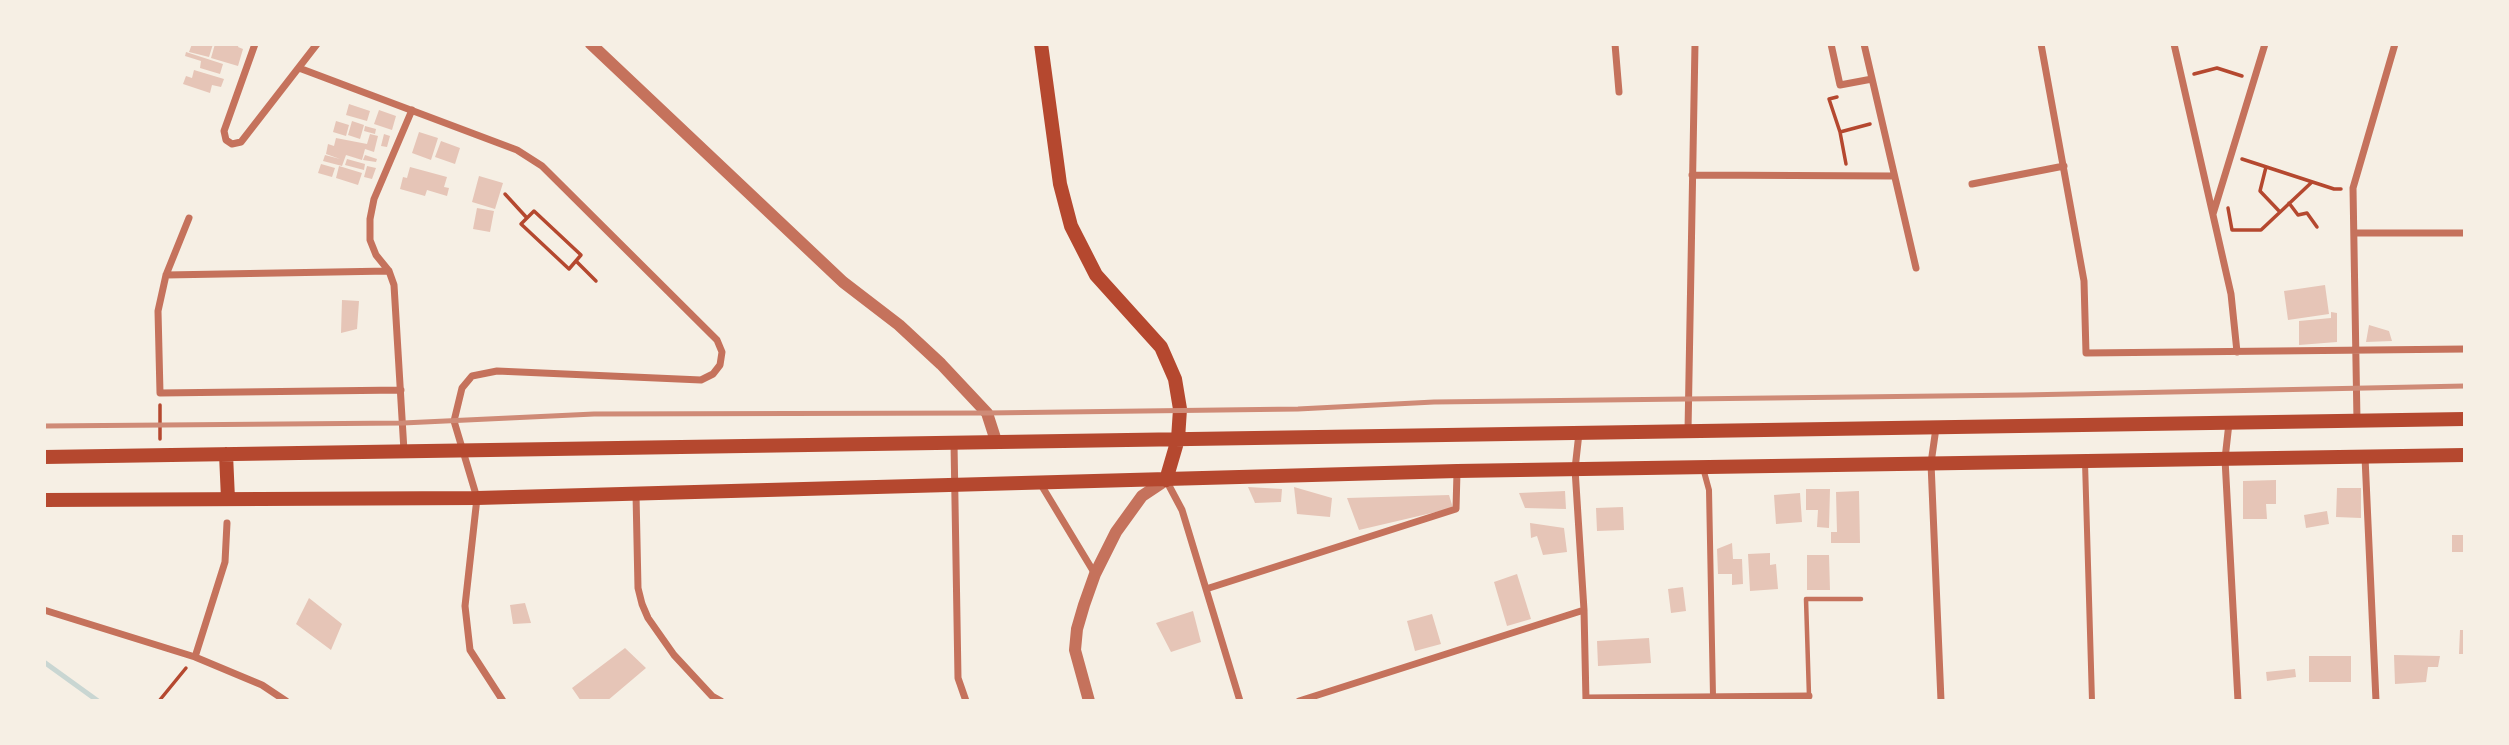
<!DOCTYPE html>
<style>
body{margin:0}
#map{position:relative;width:2509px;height:745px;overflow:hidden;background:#f6efe4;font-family:Montserrat,sans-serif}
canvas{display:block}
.frame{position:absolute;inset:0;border:46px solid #f6efe4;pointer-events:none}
</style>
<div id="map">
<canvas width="2509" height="745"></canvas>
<div class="frame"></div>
</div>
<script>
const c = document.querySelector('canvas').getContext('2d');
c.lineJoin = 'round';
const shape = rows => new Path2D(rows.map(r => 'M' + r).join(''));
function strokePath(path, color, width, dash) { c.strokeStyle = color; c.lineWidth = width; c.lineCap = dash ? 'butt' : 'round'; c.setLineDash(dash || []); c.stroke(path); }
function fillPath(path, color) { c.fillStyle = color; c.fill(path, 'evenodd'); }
const stream = shape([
 [44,662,98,701]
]);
const building = shape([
 [192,44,213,44,209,57,189,52],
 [215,44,239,44,238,47,243,49,238,66,211,58],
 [186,52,223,64,220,74,200,68,201,61,185,56],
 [194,70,224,79,221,87,212,85,210,93,183,84,186,76,192,78],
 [349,104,370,111,367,121,346,115],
 [379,110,396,116,392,130,374,124],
 [336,121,349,125,346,136,333,132],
 [352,121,364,125,360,139,348,135],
 [365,126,376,129,375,134,364,131],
 [419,132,438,138,431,160,412,153],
 [370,134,378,136,374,152,365,149,362,160,346,155,342,166,323,161,325,155,340,159,326,154,328,144,334,146,336,138,367,144],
 [384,134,390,136,387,147,381,146],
 [441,141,460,148,455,164,435,157],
 [365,155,377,159,376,162,363,160],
 [347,159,365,164,364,170,345,165],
 [321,164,335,168,332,177,318,173],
 [339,166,362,173,358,185,336,178],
 [367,166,376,168,372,179,364,177],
 [410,167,447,177,444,187,449,188,447,196,427,190,425,196,400,189,403,177,407,178],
 [479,176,503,183,495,209,472,202],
 [477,208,494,211,490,232,473,229],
 [2325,285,2329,314,2288,320,2284,291],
 [342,300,359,301,357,329,341,333],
 [2331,312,2337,313,2337,342,2299,345,2299,321,2331,318],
 [2369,325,2389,331,2392,341,2366,342],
 [2276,480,2276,504,2266,504,2267,519,2243,519,2243,481],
 [1248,487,1282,489,1281,502,1255,503],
 [1294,487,1332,498,1330,517,1297,514],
 [2337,488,2361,488,2361,518,2336,517],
 [1806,489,1830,489,1829,528,1817,527,1818,510,1806,510],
 [1565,491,1566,509,1525,508,1519,493],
 [1859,491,1860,543,1831,543,1831,532,1837,532,1836,492],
 [1800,493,1802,522,1776,524,1774,495],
 [1449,495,1453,508,1359,530,1347,498],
 [1623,507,1624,530,1597,531,1596,508],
 [2327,511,2329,524,2306,528,2304,515],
 [1530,523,1564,528,1567,552,1543,555,1537,536,1531,538],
 [2452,535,2465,535,2465,552,2452,552],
 [1732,543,1733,559,1742,559,1743,584,1732,585,1732,574,1718,574,1717,549],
 [1770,553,1770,565,1776,564,1778,589,1750,591,1748,554],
 [1807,555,1829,555,1830,590,1807,590],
 [1517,574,1531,619,1507,626,1494,582],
 [1683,587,1686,611,1671,613,1668,589],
 [309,598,342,624,331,650,296,624],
 [525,603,531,623,513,624,510,605],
 [1193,611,1201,642,1171,652,1156,623],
 [1432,614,1441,644,1415,651,1407,621],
 [2460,630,2465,630,2465,654,2459,654],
 [1649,638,1651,663,1598,666,1597,641],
 [625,648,646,668,607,701,581,701,572,688],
 [2394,655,2440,656,2438,667,2428,667,2426,682,2395,684],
 [2309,656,2351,656,2351,682,2309,682],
 [2295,669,2296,677,2267,681,2266,672]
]);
const path = shape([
 [2194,74,2217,68,2242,76],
 [1837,97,1829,99,1840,132,1846,164],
 [1840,132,1870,124],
 [2242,159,2334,189,2341,189],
 [2266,167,2260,191,2280,212],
 [505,194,527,218,534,211,581,255,569,269,521,224,527,218],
 [2289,203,2298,215,2307,213,2317,227],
 [2228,208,2232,230,2261,230,2312,182],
 [576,261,596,281],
 [160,405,160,439],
 [159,701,186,668]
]);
const service = shape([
 [1809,696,1806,599,1861,599]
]);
const pedestrian = shape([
 [2085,462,2092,701],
 [1703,468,1709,490,1713,696]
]);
const minor = shape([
 [255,44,224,131,226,140,232,144,241,142,317,44],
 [1615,44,1619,92],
 [1831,44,1840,85,1872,79],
 [1864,44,1916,268],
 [2041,44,2084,281,2086,353,2465,349],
 [2174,44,2231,294,2237,352],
 [299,68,517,150,542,166,717,340,722,352,720,365,713,374,701,380,497,371,472,376,462,388,454,421,477,498,465,606,470,650,503,701],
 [1692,175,1894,176],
 [1972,184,2064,166],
 [2213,214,2265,44],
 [189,218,166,275,158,311,160,393,401,390],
 [2354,233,2465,233],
 [166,275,389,271],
 [2357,421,2353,188,2395,44],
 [2229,423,2225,459,2238,701],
 [1936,428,1931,463,1941,701],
 [1688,431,1695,44],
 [1579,433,1575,469,1584,610,1586,701],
 [954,443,958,678,966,701],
 [404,451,394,285,389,271,376,255,370,240,370,219,374,199,412,110],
 [2365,457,2376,701],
 [1166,480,1182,510,1240,701],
 [1040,483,1095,574],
 [636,494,638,588,642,604,648,618,674,655,712,696,721,701],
 [1206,589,1456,509,1457,472],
 [44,610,195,657,262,685,286,701],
 [195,657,225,562,227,523],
 [1586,698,1809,696],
 [1299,701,1584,610]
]);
const tertiary = shape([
 [591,44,843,282,899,325,941,364,987,413,996,441],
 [1089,701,1075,650,1077,629,1084,605,1095,574,1116,532,1142,496,1166,480]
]);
const secondary = shape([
 [1041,44,1060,184,1071,226,1096,275,1161,347,1175,379,1180,409,1178,439,1166,480],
 [226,454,228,499],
 [44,457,2465,419],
 [44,500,477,498,1457,471,2465,455]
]);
const rail = shape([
 [44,426,403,423,594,414,987,413,1298,409,1434,402,2023,395,2465,386]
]);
strokePath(stream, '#c9d6d2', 5);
fillPath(building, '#e6c5b7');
strokePath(path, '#b5482f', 3.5);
strokePath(service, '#c5725c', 4.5);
strokePath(pedestrian, '#c5725c', 6);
strokePath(minor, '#c5725c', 7);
strokePath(tertiary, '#c5725c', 12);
strokePath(secondary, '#b5482f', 14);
strokePath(rail, '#cf8b77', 5);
</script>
